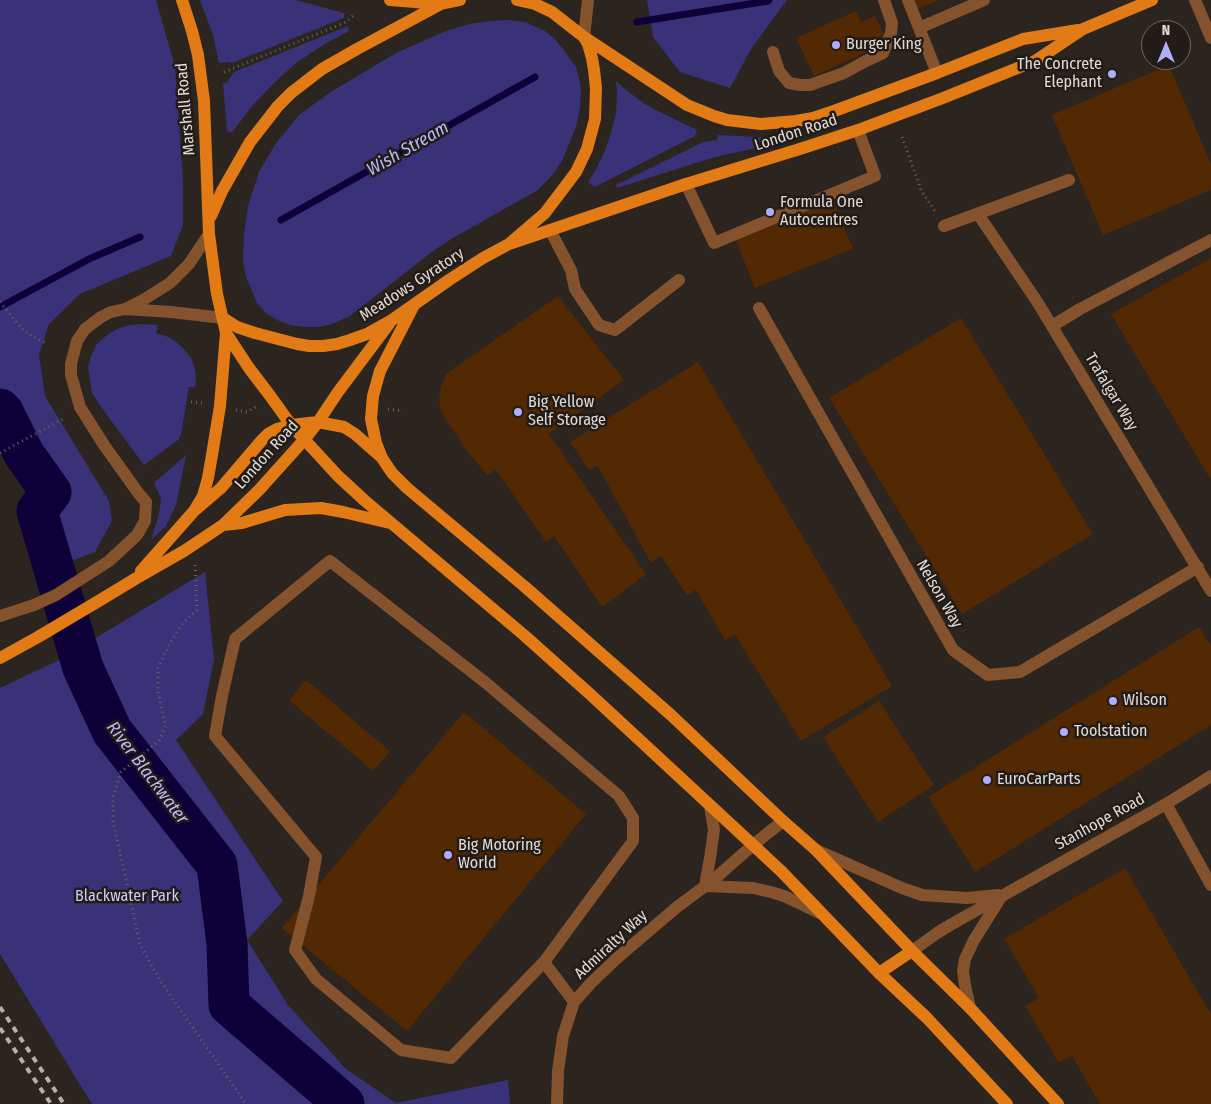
<!DOCTYPE html>
<style>
body{margin:0}
#map{position:relative;width:1211px;height:1104px;overflow:hidden;background:#2b241f;font-family:"Fira Sans Condensed",sans-serif}
canvas{display:block}
.north{position:absolute;left:1141px;top:20px;width:50px;height:50px;box-sizing:border-box;background:#221b16;border:1px solid #6e6864;border-radius:50%;rotate:0deg;font-size:14px;font-weight:700;line-height:20px;text-align:center;color:#e0dbd8}
.north::after{content:'';display:block;margin:auto;width:18px;height:22px;background:#aeaefb;clip-path:polygon(50% 0,100% 100%,50% 72%,0 100%)}
</style>
<div id="map">
<canvas width="1211" height="1104"></canvas>
<div class="north">N</div>
</div>
<script>
const c = document.querySelector('canvas').getContext('2d');
c.lineJoin = 'round';
function fillPath(path, color) { c.fillStyle = color; c.fill(path, 'evenodd'); }
const shape = rows => new Path2D(rows.map(r => 'M' + r).join(''));
function strokePath(path, color, width, dash) { c.strokeStyle = color; c.lineWidth = width; c.lineCap = dash ? 'butt' : 'round'; c.setLineDash(dash || []); c.stroke(path); }
function write(font, color, halo, rows, align = 'center') {
  c.font = font + ' "Fira Sans Condensed",sans-serif'; c.lineWidth = 5; c.setLineDash([]); c.textBaseline = 'middle'; c.strokeStyle = halo; c.fillStyle = color; for (const [text, x, y, turn = 0] of rows) {
    c.save(); c.translate(x, y); c.rotate((+turn || 0) * Math.PI / 180); c.textAlign = isNaN(turn) ? turn : align; if (halo) c.strokeText(text, 0, 0); c.fillText(text, 0, 0); c.restore();
  }
}
const green = shape([
 [0,0,156,0,175,67,183,179,183,225,171,256,80,294,49,324,39,354,45,396,109,501,112,521,95,552,64,564,54,523,62,489,34,447,13,405,0,392],
 [200,0,296,0,344,13,344,18,232,63,228,62,219,63,213,35],
 [647,0,787,0,751,49,730,88,680,72,653,37],
 [508,20,525,22,545,31,554,38,563,49,576,67,579,78,581,91,580,106,577,124,563,159,555,172,538,190,453,238,433,251,350,316,332,324,318,327,305,327,290,325,277,320,266,313,257,303,246,277,243,260,244,234,248,206,259,172,276,143,299,115,329,93,396,53,446,31,470,24,490,21],
 [348,26,349,31,323,45,296,63,275,82,252,106,234,130,232,132,229,132,227,131,223,83,227,82,234,72],
 [616,81,626,90,645,104,662,113,697,130,695,136,595,187,588,182,595,171,604,153,611,133,616,113,617,95],
 [718,135,777,138,778,144,751,149,715,157,617,188,616,185,703,142,717,140],
 [142,324,158,325,156,333,166,336,175,341,183,348,191,358,195,369,196,377,195,387,189,387,181,435,178,440,144,465,101,407,92,393,88,367,91,356,97,344,106,336,117,329,130,325],
 [186,455,176,505,166,526,151,540,159,514,161,498,154,483],
 [205,572,214,659,203,714,176,740,283,901,247,940,288,1005,346,1069,396,1103,508,1080,510,1104,92,1104,0,954,0,688,59,660]
]);
const stream = shape([
 [637,22,768,1,769,0],
 [281,220,535,77],
 [0,307,89,259,140,237]
]);
const river = shape([
 [0,409,3,412,24,454,51,492,37,511,83,668,112,731,217,865,227,944,229,1005,344,1104]
]);
const building = shape([
 [914,0,939,0,918,9],
 [856,11,861,22,875,16,884,35,871,41,874,49,814,76,796,38],
 [1169,65,1211,164,1211,190,1103,235,1052,115],
 [833,199,853,249,755,288,735,238],
 [1211,258,1211,480,1111,314],
 [558,296,624,380,549,434,646,574,602,607,554,536,546,542,496,470,487,475,467,451,441,412,439,398,441,386,446,374],
 [961,318,1093,534,962,614,829,398],
 [698,362,892,686,801,741,735,635,725,640,696,590,687,595,661,556,651,563,597,465,589,470,570,442],
 [1199,627,1211,646,1211,725,975,872,928,797],
 [306,680,390,751,373,771,289,700],
 [879,701,934,785,878,822,823,737],
 [464,712,586,814,407,1031,282,928],
 [1125,868,1211,1014,1211,1104,1100,1104,1072,1056,1059,1063,1025,1006,1039,998,1004,939]
]);
const path = shape([
 [224,72,346,22,354,15],
 [902,137,922,192,935,211],
 [0,302,22,329,32,336,48,344],
 [191,402,203,403],
 [388,409,403,411],
 [236,410,247,412,257,406],
 [0,453,65,418],
 [195,565,197,610,183,623,170,643,158,668,158,692,166,726,159,741,121,772,113,797,113,821,140,944,159,979,246,1104],
 [1072,830,1077,836]
]);
const minor = shape([
 [908,0,937,73],
 [1195,0,1211,38],
 [919,28,984,0],
 [584,37,588,0],
 [773,52,779,71,789,83,800,85,810,85,844,73,864,62,883,53,891,33,892,23,884,0],
 [686,184,714,243,875,176,858,130],
 [978,214,1038,303,1211,591],
 [944,226,1069,180],
 [550,230,571,270,575,289,599,325,615,330,679,280],
 [759,308,953,650,988,675,1020,672,1198,567],
 [125,309,171,312,223,318],
 [1052,326,1080,309,1211,240],
 [330,561,486,683,619,796,633,818,633,841,544,962,451,1058,401,1050,316,979,295,950,309,896,316,857,215,736,222,696,235,639,330,561],
 [0,616,34,605,56,595,109,561,137,535,145,521,146,502,139,494,104,445,80,407,71,375,71,364,77,341,85,329,101,317,111,312,125,309,143,300,170,283,189,264,209,234],
 [1166,804,1211,885],
 [816,850,902,888,922,895,967,898,998,895],
 [705,886,753,888,771,892,784,896,820,913],
 [705,886,710,858,714,830,710,806],
 [912,951,937,933,952,924,1166,804,1211,776],
 [544,962,574,1002],
 [970,1008,965,985,963,971,965,959,974,940,1001,897],
 [557,1104,558,1071,563,1036,574,1002,591,983,616,959,677,907,712,881,753,845,783,821]
]);
const major = shape([
 [182,0,192,31,198,55,204,101,209,234,217,294,226,333,220,406,212,455,208,478,203,496,194,511],
 [390,0,440,4],
 [584,37,687,105,714,116,727,120,761,124,796,121,813,118,834,111,937,73,1023,39,1078,30],
 [211,216,222,191,250,142,278,106,291,93,322,69,357,49,441,4,460,0],
 [509,244,686,184,803,148,858,130,943,98,1035,61,1083,29,1152,0],
 [414,305,380,371,373,396,371,419,376,443,382,458,392,473,407,488,524,586,671,715,783,821,816,850,912,951,970,1008,1058,1104],
 [223,318,237,327,255,333,297,344,309,346,323,346,337,344,350,340,367,334,392,320,449,280,483,258,509,244,545,213,576,172,587,149,595,119,596,88,594,70,592,58,588,44,584,37,552,12,535,4,517,0],
 [226,333,249,368,271,397,291,425,338,476,364,500,525,636,591,695,753,845,782,872,879,973,927,1018,1007,1104],
 [223,525,242,523,285,510,321,508,343,512,390,523],
 [141,571,194,511,221,488,262,440,268,434,277,429,291,425,318,422,344,427,355,434,380,456],
 [0,658,38,637,102,599,135,579,184,551,223,525,259,490,304,440,318,422,338,392,389,324],
 [879,973,912,951]
]);
const rail = shape([
 [0,1007,64,1104],
 [0,1028,51,1104]
]);
const markers = [
 [836,45,5,"#aeaefb"],
 [1112,74,5,"#aeaefb"],
 [770,212,5,"#aeaefb"],
 [518,412,5,"#aeaefb"],
 [1113,701,5,"#aeaefb"],
 [1064,732,5,"#aeaefb"],
 [987,780,5,"#aeaefb"],
 [448,855,5,"#aeaefb"]
];
const poiNames = [
 ["Burger King",846,45],
 ["The Concrete",1102,65,"right"],
 ["Elephant",1102,83,"right"],
 ["Formula One",780,203],
 ["Autocentres",780,221],
 ["Big Yellow",528,403],
 ["Self Storage",528,421],
 ["Wilson",1123,701],
 ["Toolstation",1074,732],
 ["EuroCarParts",997,780],
 ["Big Motoring",458,846],
 ["World",458,864]
];
const streetNames = [
 ["Marshall Road",186,109,-95],
 ["London Road",796,133,-18],
 ["Meadows Gyratory",412,285,-33],
 ["Trafalgar Way",1111,392,59],
 ["London Road",267,455,-48],
 ["Nelson Way",939,594,60],
 ["Stanhope Road",1100,822,-29],
 ["Admiralty Way",611,945,-43]
];
const parkNames = [
 ["Blackwater Park",127,897]
];
const waterNames = [
 ["Wish Stream",408,149,-30],
 ["River Blackwater",147,773,53]
];
fillPath(green, '#393278');
strokePath(stream, '#0e0039', 7);
strokePath(river, '#0e0039', 41);
fillPath(building, '#522902');
strokePath(path, '#69625e', 3, [1, 4]);
strokePath(minor, '#84522c', 12);
strokePath(major, '#e27b15', 12);
strokePath(rail, '#b5b0ac', 4, [6, 6]);
for (const [x, y, r, color] of markers) { const dot = new Path2D(); dot.arc(x, y, r, 0, 2 * Math.PI); c.fillStyle = color; c.fill(dot); strokePath(dot, '#221b16', 2); }
write('16px', '#e0dbd8', '#221b16', poiNames, 'left');
write('16px', '#e0dbd8', '#221b16', streetNames);
write('16px', '#cacbf9', '#221b16', parkNames);
write('italic 18px', '#b9bafe', '#221b16', waterNames);
</script>
